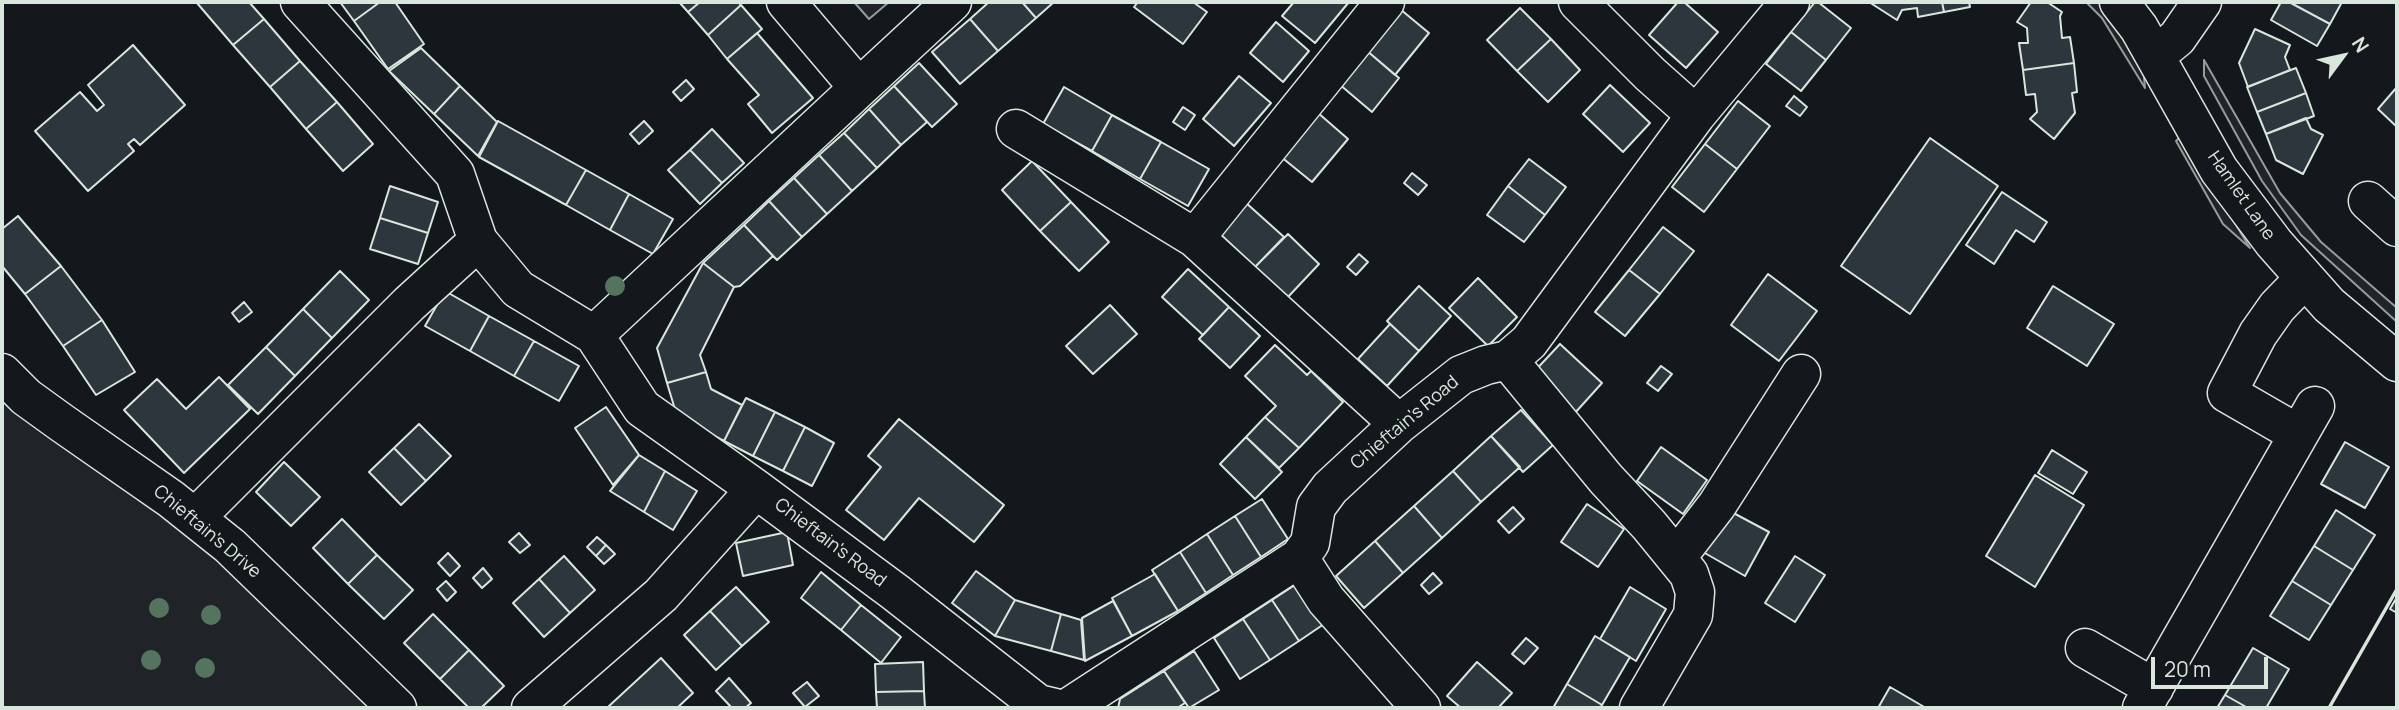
<!DOCTYPE html>
<style>
body{margin:0}
#map{position:relative;width:2399px;height:710px;overflow:hidden;background:#14181c;font-family:Manrope,sans-serif}
canvas{display:block}
.frame{position:absolute;inset:0;border:4px solid #d8e6dc;pointer-events:none}
.north{position:absolute;left:2308px;top:21px;width:70px;height:70px;-webkit-text-stroke:5px #14181c;paint-order:stroke;rotate:57deg;font-size:19px;font-weight:700;line-height:28px;text-align:center;color:#d8e6dc}
.north::after{content:'';display:block;margin:auto;width:24px;height:32px;background:#d8e6dc;clip-path:polygon(50% 0,100% 100%,50% 72%,0 100%)}
.scale{position:absolute;left:2151px;top:657px;width:117px;height:32px;box-sizing:border-box;border:4px solid #d8e6dc;border-top:0;padding-left:9px;font-size:21px;line-height:24px;white-space:nowrap;color:#d8e6dc;-webkit-text-stroke:5px #14181c;paint-order:stroke}
</style>
<div id="map">
<canvas width="2399" height="710"></canvas>
<div class="frame"></div>
<div class="north">N</div>
<div class="scale">20 m</div>
</div>
<script>
const c = document.querySelector('canvas').getContext('2d');
c.lineJoin = 'round';
function fillPath(path, color) { c.fillStyle = color; c.fill(path, 'evenodd'); }
const shape = rows => new Path2D(rows.map(r => 'M' + r).join(''));
function strokePath(path, color, width, dash) { c.strokeStyle = color; c.lineWidth = width; c.lineCap = dash ? 'butt' : 'round'; c.setLineDash(dash || []); c.stroke(path); }
function write(font, color, halo, rows, align = 'center') {
  c.font = font + ' Manrope,sans-serif'; c.lineWidth = 5; c.setLineDash([]); c.textBaseline = 'middle'; c.strokeStyle = halo; c.fillStyle = color; for (const [text, x, y, turn = 0] of rows) {
    c.save(); c.translate(x, y); c.rotate((+turn || 0) * Math.PI / 180); c.textAlign = isNaN(turn) ? turn : align; if (halo) c.strokeText(text, 0, 0); c.fillText(text, 0, 0); c.restore();
  }
}
const green = shape([
 [854,2,889,2,869,19,854,2],
 [2086,2,2098,2,2108,12,2143,66,2145,88,2102,18,2086,2],
 [2204,60,2280,193,2321,242,2397,308,2397,322,2301,235,2262,181,2204,76,2204,60],
 [2179,138,2205,174,2250,248,2223,224,2176,141,2179,138],
 [2,373,397,708,2,708,2,373]
]);
const building = shape([
 [199,2,249,2,264,19,233,45,197,3,199,2],
 [340,2,380,2,354,21,340,2],
 [380,2,395,2,424,44,388,69,354,21,380,2],
 [679,2,700,2,688,12,679,2],
 [700,2,738,2,741,5,708,35,688,12,700,2],
 [989,2,1022,2,1036,18,998,51,970,19,989,2],
 [1022,2,1054,2,1036,18,1022,2],
 [1138,2,1193,2,1207,12,1183,44,1134,7,1138,2],
 [1294,2,1349,2,1315,43,1282,16,1294,2],
 [1678,2,1684,2,1718,32,1686,68,1649,35,1678,2],
 [1815,2,1818,2,1851,28,1826,60,1791,32,1815,2],
 [1869,2,1942,2,1944,12,1918,17,1917,8,1902,10,1897,20,1869,2],
 [1942,2,1969,2,1970,7,1944,12,1942,2],
 [2031,2,2047,2,2062,12,2060,16,2062,38,2070,37,2074,63,2023,70,2019,43,2028,43,2027,28,2017,22,2031,2],
 [2281,2,2289,2,2330,24,2317,46,2271,20,2281,2],
 [2289,2,2342,2,2330,24,2289,2],
 [741,5,762,29,727,59,708,35,741,5],
 [1520,8,1551,39,1517,71,1487,40,1520,8],
 [1400,9,1429,33,1395,75,1366,50,1400,9],
 [264,19,300,61,270,87,233,45,264,19],
 [970,19,998,51,960,84,932,52,970,19],
 [1276,22,1309,51,1283,82,1250,53,1276,22],
 [2255,29,2290,45,2285,57,2290,70,2248,87,2239,63,2255,29],
 [1791,32,1826,60,1801,91,1766,64,1791,32],
 [757,33,813,98,772,133,748,104,759,95,727,59,757,33],
 [1551,39,1580,70,1548,102,1517,71,1551,39],
 [133,45,185,105,140,145,134,139,128,144,134,151,88,191,35,131,80,92,97,111,104,105,88,85,133,45],
 [421,48,460,86,434,114,389,71,421,48],
 [1366,50,1399,78,1372,112,1339,84,1366,50],
 [300,61,337,102,306,129,270,87,300,61],
 [919,63,957,104,932,127,894,86,919,63],
 [2074,63,2077,92,2072,93,2075,113,2054,139,2030,119,2037,112,2035,94,2026,95,2023,70,2074,63],
 [2296,68,2306,93,2257,112,2247,87,2296,68],
 [1239,76,1271,103,1234,146,1203,119,1239,76],
 [686,80,694,89,681,101,673,92,686,80],
 [1610,85,1650,123,1623,152,1583,114,1610,85],
 [460,86,497,122,478,156,434,114,460,86],
 [894,86,927,122,901,145,869,109,894,86],
 [1064,87,1112,115,1092,151,1043,124,1064,87],
 [2397,87,2397,127,2378,109,2397,87],
 [2306,93,2314,116,2266,134,2257,112,2306,93],
 [1794,96,1807,107,1800,116,1786,106,1794,96],
 [1738,101,1770,126,1737,169,1705,144,1738,101],
 [337,102,373,144,343,171,306,129,337,102],
 [1183,107,1195,115,1185,130,1173,122,1183,107],
 [869,109,901,145,877,168,844,133,869,109],
 [1317,112,1348,139,1312,182,1280,156,1317,112],
 [1112,115,1161,142,1140,179,1092,151,1112,115],
 [2306,118,2311,129,2323,135,2303,174,2276,160,2266,134,2306,118],
 [498,121,586,170,566,205,479,157,498,121],
 [644,121,653,131,639,144,630,134,644,121],
 [712,129,744,163,722,183,690,150,712,129],
 [844,133,877,168,852,191,819,155,844,133],
 [1930,138,1998,186,1910,314,1841,266,1930,138],
 [1161,142,1209,169,1188,206,1140,179,1161,142],
 [1705,144,1737,169,1704,212,1672,187,1705,144],
 [690,150,722,183,700,204,668,170,690,150],
 [819,155,852,191,827,214,794,178,819,155],
 [1529,159,1566,187,1545,215,1508,186,1529,159],
 [1032,161,1071,202,1040,231,1002,190,1032,161],
 [586,170,629,194,610,230,566,205,586,170],
 [1412,173,1427,185,1418,195,1404,183,1412,173],
 [794,178,827,214,802,237,769,201,794,178],
 [390,186,438,202,428,233,380,218,390,186],
 [1508,186,1545,215,1524,242,1487,215,1508,186],
 [2002,192,2047,222,2034,242,2016,230,1994,264,1966,245,2002,192],
 [629,194,673,219,653,254,610,230,629,194],
 [769,201,802,237,777,260,744,225,769,201],
 [1071,202,1109,242,1079,271,1040,231,1071,202],
 [1245,202,1284,237,1255,267,1218,232,1245,202],
 [18,216,61,266,25,294,2,266,2,229,18,216],
 [380,218,428,233,418,264,370,249,380,218],
 [744,225,773,256,740,286,734,287,703,263,744,225],
 [1663,227,1694,251,1660,294,1629,270,1663,227],
 [1288,234,1319,264,1287,298,1255,267,1288,234],
 [1359,254,1368,262,1356,275,1347,267,1359,254],
 [703,263,734,287,700,355,706,372,667,383,657,348,703,263],
 [61,266,102,320,63,346,25,294,61,266],
 [1188,269,1229,307,1203,335,1162,297,1188,269],
 [1629,270,1660,294,1625,336,1595,312,1629,270],
 [340,271,369,300,332,338,303,309,340,271],
 [1768,274,1817,311,1779,361,1731,325,1768,274],
 [1478,278,1517,317,1488,346,1449,308,1478,278],
 [1419,286,1451,316,1419,351,1387,321,1419,286],
 [2053,286,2114,324,2087,366,2027,328,2053,286],
 [445,291,489,316,470,351,425,326,445,291],
 [244,302,252,312,239,322,232,313,244,302],
 [1110,305,1137,334,1093,374,1066,346,1110,305],
 [1229,307,1260,336,1230,368,1199,339,1229,307],
 [303,309,332,338,295,376,266,347,303,309],
 [489,316,534,341,514,376,470,351,489,316],
 [102,320,135,372,96,395,63,346,102,320],
 [1390,324,1419,351,1387,386,1358,359,1390,324],
 [534,341,579,366,559,401,514,376,534,341],
 [1560,344,1602,383,1574,414,1531,375,1560,344],
 [1275,345,1307,375,1311,371,1343,402,1299,448,1265,417,1276,406,1245,376,1275,345],
 [266,347,295,376,258,414,228,385,266,347],
 [1661,366,1672,374,1658,391,1647,383,1661,366],
 [706,372,711,389,742,405,724,441,677,416,667,383,706,372],
 [219,377,250,409,184,473,124,410,157,379,186,409,219,377],
 [746,398,775,412,753,456,724,441,746,398],
 [606,407,639,455,613,485,575,428,606,407],
 [1521,410,1553,445,1523,472,1491,436,1521,410],
 [775,412,805,427,783,471,753,456,775,412],
 [1265,417,1299,448,1279,468,1246,437,1265,417],
 [899,419,1004,505,974,542,919,498,884,540,846,510,881,467,868,456,899,419],
 [419,424,451,456,426,481,394,448,419,424],
 [805,427,834,443,812,486,783,471,805,427],
 [1491,436,1520,467,1481,502,1453,471,1491,436],
 [1246,437,1282,472,1255,499,1220,464,1246,437],
 [2345,442,2389,467,2365,508,2321,484,2345,442],
 [1661,447,1707,480,1683,514,1637,481,1661,447],
 [394,448,426,481,401,505,369,472,394,448],
 [2052,450,2087,472,2073,494,2038,473,2052,450],
 [639,455,665,471,644,512,610,491,639,455],
 [284,462,320,497,291,526,256,492,284,462],
 [665,471,697,491,673,530,644,512,665,471],
 [1453,471,1481,502,1442,538,1414,506,1453,471],
 [2035,475,2084,505,2035,587,1986,556,2035,475],
 [1262,499,1288,539,1261,557,1235,516,1262,499],
 [1587,504,1624,529,1598,567,1561,542,1587,504],
 [1414,506,1442,538,1403,573,1375,541,1414,506],
 [1513,507,1524,519,1509,533,1498,521,1513,507],
 [1726,509,1769,532,1745,576,1703,552,1726,509],
 [2336,510,2375,535,2353,570,2314,546,2336,510],
 [1235,516,1261,557,1233,575,1207,534,1235,516],
 [342,519,377,555,348,584,313,548,342,519],
 [787,532,793,565,743,576,736,543,787,532],
 [519,533,530,545,520,553,509,542,519,533],
 [1207,534,1233,575,1206,593,1180,552,1207,534],
 [597,537,606,545,596,556,587,547,597,537],
 [1375,541,1403,573,1364,608,1336,576,1375,541],
 [606,545,615,554,604,564,596,556,606,545],
 [2314,546,2353,570,2331,605,2292,581,2314,546],
 [1180,552,1206,593,1178,611,1152,570,1180,552],
 [448,553,460,566,450,576,438,563,448,553],
 [377,555,413,590,384,619,348,584,377,555],
 [564,556,595,590,570,613,539,579,564,556],
 [1795,556,1825,575,1795,622,1765,603,1795,556],
 [483,568,492,579,482,588,473,578,483,568],
 [976,571,1015,600,995,636,952,603,976,571],
 [821,572,861,605,841,630,801,598,821,572],
 [1433,573,1442,583,1429,594,1421,585,1433,573],
 [1155,574,1178,611,1132,636,1112,598,1155,574],
 [539,579,570,613,544,637,513,603,539,579],
 [446,581,456,592,447,601,437,589,446,581],
 [1301,581,1327,622,1299,641,1272,600,1301,581],
 [2292,581,2331,605,2309,640,2270,616,2292,581],
 [736,587,769,622,742,646,710,611,736,587],
 [1630,587,1666,609,1636,661,1600,639,1630,587],
 [2397,597,2397,613,2390,609,2397,597],
 [1015,600,1061,614,1051,651,995,636,1015,600],
 [1272,600,1299,641,1270,660,1243,619,1272,600],
 [1113,601,1132,636,1085,661,1082,618,1113,601],
 [861,605,901,637,881,663,841,630,861,605],
 [710,611,742,646,716,670,684,635,710,611],
 [433,614,469,650,440,679,404,643,433,614],
 [1061,614,1081,620,1084,660,1051,651,1061,614],
 [1243,619,1270,660,1240,679,1214,638,1243,619],
 [1595,636,1630,657,1602,705,1567,684,1595,636],
 [1526,638,1538,648,1524,664,1512,654,1526,638],
 [2253,648,2289,669,2266,708,2248,708,2225,695,2253,648],
 [469,650,504,686,481,708,469,708,440,679,469,650],
 [1194,651,1219,690,1189,708,1164,671,1194,651],
 [661,658,693,693,677,708,611,708,609,706,661,658],
 [923,662,924,691,876,692,875,664,923,662],
 [1477,662,1512,693,1498,708,1461,708,1447,696,1477,662],
 [1164,671,1185,703,1177,708,1118,708,1120,699,1164,671],
 [729,678,751,703,745,708,732,708,716,691,729,678],
 [807,682,819,696,805,707,793,693,807,682],
 [1567,684,1602,705,1600,708,1553,708,1567,684],
 [1890,687,1926,708,1878,708,1890,687],
 [924,691,925,708,877,708,876,692,924,691],
 [2225,695,2248,708,2217,708,2225,695]
]);
const minor = shape([
 [300,2,455,174,478,241,518,289,594,335,642,408,756,489],
 [786,2,859,88,952,2],
 [1578,2,1650,74,1696,115],
 [2119,2,2139,28,2219,170,2274,243,2329,305,2397,362],
 [2155,56,2177,38,2202,2],
 [1016,129,1195,238,1399,424],
 [2368,201,2397,227],
 [1195,238,1385,2],
 [594,335,859,88],
 [1508,360,1606,479,1649,525,1689,574,1695,592,1693,615,1639,708],
 [2,373,26,397,62,423,171,499,230,546,397,708],
 [2298,434,2227,393,2258,334,2277,307,2305,278],
 [195,518,409,304,478,241],
 [1677,557,1717,505,1801,374],
 [1299,558,1326,600,1421,708],
 [2085,648,2154,688],
 [531,708,661,595,756,489,895,592,1038,704,1055,708],
 [1068,708,1299,558,1310,543,1316,507,1330,488,1399,424,1461,375,1486,365,1508,360,1529,342,1696,115,1790,2],
 [2142,708,2315,406]
]);
const wall = shape([
 [2329,708,2397,589]
]);
const trees = [
 [615,286],
 [159,608],
 [211,615],
 [151,660],
 [205,668]
];
const streetNames = [
 ["Hamlet Lane",2241,196,55],
 ["Chieftain's Road",1405,423,-40],
 ["Chieftain's Drive",207,532,40],
 ["Chieftain's Road",830,543,37]
];
fillPath(green, '#202428');
strokePath(green, '#939e99', 2);
fillPath(building, '#2c363c');
strokePath(building, '#d8e6dc', 2);
strokePath(minor, '#d8e6dc', 41);
strokePath(minor, '#14181c', 38);
strokePath(wall, '#d8e6dc', 3.5);
c.fillStyle = '#55745f';
for (const [x, y] of trees) { c.beginPath(); c.arc(x, y, 10, 0, 2 * Math.PI); c.fill(); }
write('18px', '#d8e6dc', '#14181c', streetNames);
</script>
